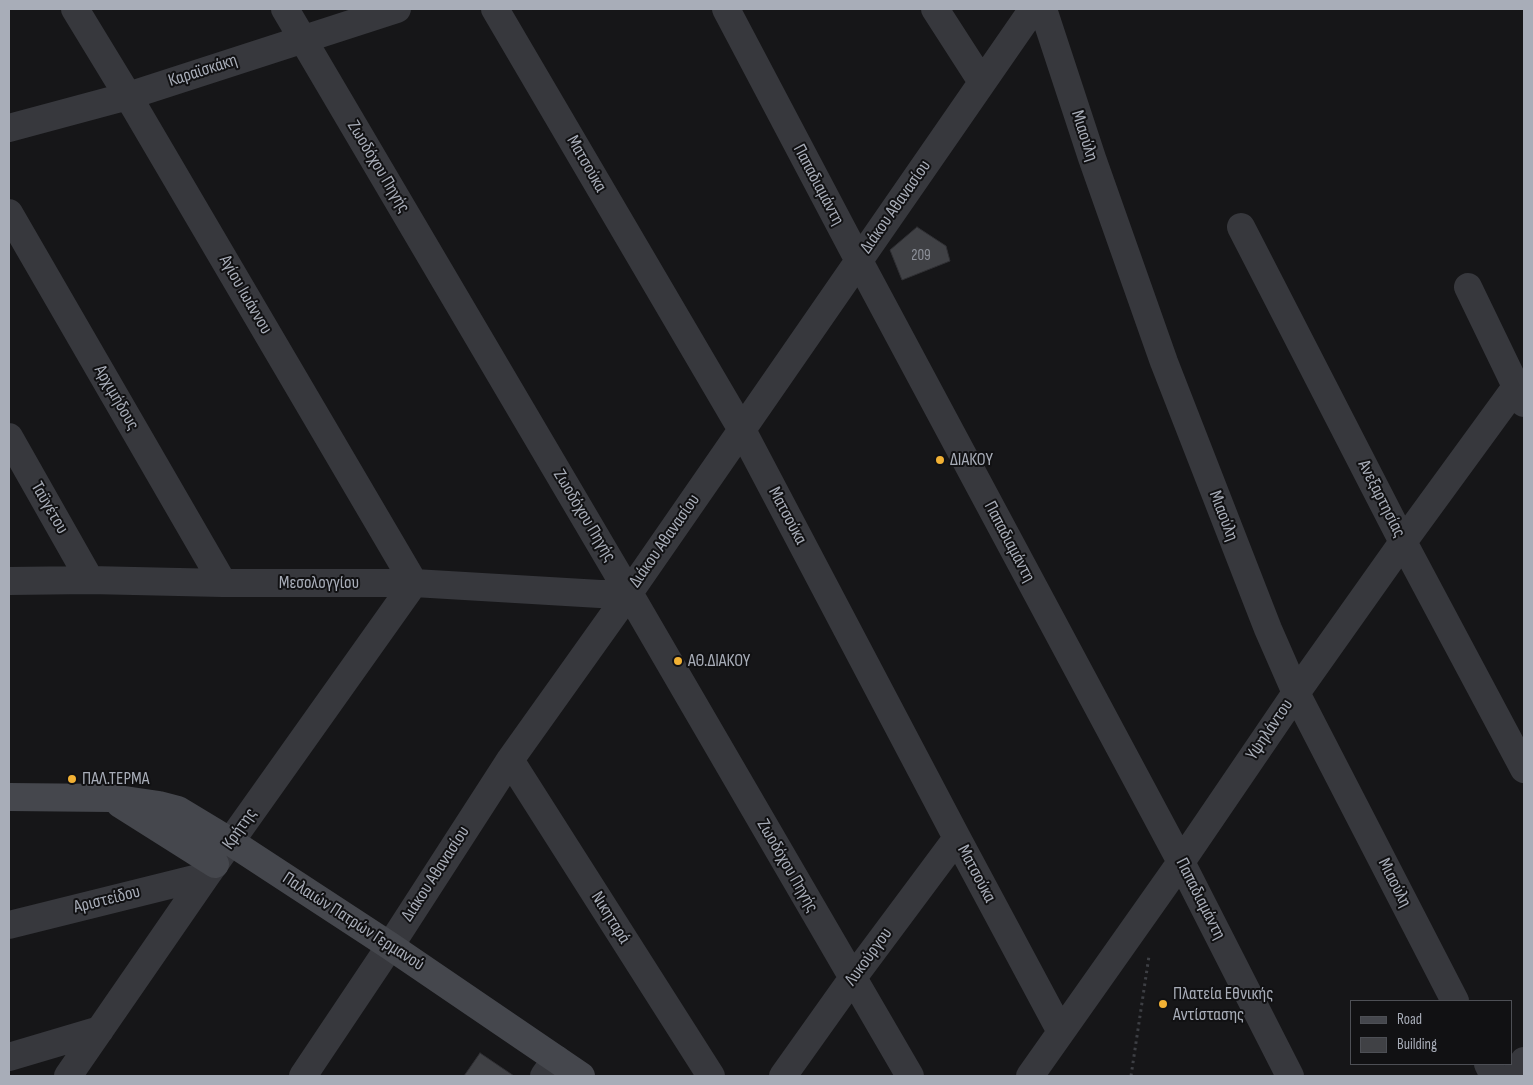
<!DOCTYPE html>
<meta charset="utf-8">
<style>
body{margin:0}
#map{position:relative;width:1533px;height:1085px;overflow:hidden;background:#161618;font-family:"Sofia Sans Condensed",sans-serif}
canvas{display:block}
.frame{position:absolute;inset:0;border:10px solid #a8adb8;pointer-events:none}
.legend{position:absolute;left:1350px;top:1000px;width:162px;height:65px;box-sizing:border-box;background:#111113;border:1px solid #4d4f55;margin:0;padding:6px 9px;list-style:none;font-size:15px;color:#a8adb8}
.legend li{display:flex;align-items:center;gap:10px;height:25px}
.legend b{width:25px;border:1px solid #4d4f55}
</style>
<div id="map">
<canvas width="1533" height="1085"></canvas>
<div class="frame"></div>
<ul class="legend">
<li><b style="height:6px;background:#45474d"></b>Road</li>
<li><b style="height:14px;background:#404145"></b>Building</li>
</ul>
</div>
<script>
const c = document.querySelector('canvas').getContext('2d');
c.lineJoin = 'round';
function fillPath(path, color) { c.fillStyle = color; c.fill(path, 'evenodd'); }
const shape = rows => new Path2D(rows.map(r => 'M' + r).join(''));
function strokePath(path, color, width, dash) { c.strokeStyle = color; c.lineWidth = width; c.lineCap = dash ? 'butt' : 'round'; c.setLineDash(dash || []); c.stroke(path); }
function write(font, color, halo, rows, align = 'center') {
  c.font = font + ' "Sofia Sans Condensed",sans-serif'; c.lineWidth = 4; c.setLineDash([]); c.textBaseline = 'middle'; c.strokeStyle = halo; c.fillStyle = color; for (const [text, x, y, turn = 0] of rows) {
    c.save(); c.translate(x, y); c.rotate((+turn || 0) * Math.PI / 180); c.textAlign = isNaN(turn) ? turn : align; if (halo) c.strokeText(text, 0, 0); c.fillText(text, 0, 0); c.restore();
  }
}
const building = shape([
 [917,227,946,246,950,261,902,280,890,250,917,227],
 [480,1053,514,1076,464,1076,480,1053]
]);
const path = shape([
 [1131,1076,1149,956]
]);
const street = shape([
 [75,9,128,96,414,583],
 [285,9,629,593,910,1076],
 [495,9,742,430,957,838,1061,1032],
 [726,9,859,261,1181,862,1290,1076],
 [935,9,982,82],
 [1043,9,1092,158,1164,362,1268,629,1296,693,1455,1001],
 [9,128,128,96,397,9],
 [9,213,223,583],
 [1241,227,1403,542,1524,769],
 [1468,287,1524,403],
 [9,437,90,580],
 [9,581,90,580,223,583,414,583,600,594,629,593],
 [510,760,711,1076],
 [9,925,206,876],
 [9,1057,100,1030],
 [1488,1064,1494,1076],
 [68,1076,206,876,414,583],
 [303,1076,390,946,510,760,629,593,1033,9],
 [544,1076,556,1059],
 [783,1076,852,979,957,838],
 [1030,1076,1181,862,1296,693,1403,542,1516,387],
 [1514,1076,1524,1061]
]);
const secondary = shape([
 [9,797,111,798,159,805,178,810,231,842,390,946,581,1076],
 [120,804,215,864]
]);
const markers = [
 [940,460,5,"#f2b134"],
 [678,661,5,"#f2b134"],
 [72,779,5,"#f2b134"],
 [1163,1004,5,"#f2b134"]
];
const numberNames = [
 ["209",921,256]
];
const streetNames = [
 ["Καραϊσκάκη",203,71,-18],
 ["Μιαούλη",1084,136,72],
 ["Ματσούκα",586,164,60],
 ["Ζωοδόχου Πηγής",378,167,59],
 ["Παπαδιαμάντη",818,185,62],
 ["Διάκου Αθανασίου",896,207,-55],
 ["Αγίου Ιωάννου",245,295,60],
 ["Αρχιμήδους",116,398,60],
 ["Ανεξαρτησίας",1381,499,63],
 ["Ταϋγέτου",49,508,60],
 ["Ζωοδόχου Πηγής",584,516,59],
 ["Ματσούκα",787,516,62],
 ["Μιαούλη",1223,516,69],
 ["Διάκου Αθανασίου",665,541,-55],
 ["Παπαδιαμάντη",1009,542,62],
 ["Μεσολογγίου",319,583],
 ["Υψηλάντου",1270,730,-56],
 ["Κρήτης",240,829,-55],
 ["Ζωοδόχου Πηγής",787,866,60],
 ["Διάκου Αθανασίου",436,874,-57],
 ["Ματσούκα",976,874,62],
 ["Μιαούλη",1394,883,63],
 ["Παπαδιαμάντη",1200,899,63],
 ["Αριστείδου",107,900,-14],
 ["Νικηταρά",610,918,58],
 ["Παλαιών Πατρών Γερμανού",353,922,33],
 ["Λυκούργου",869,957,-54]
];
const poiNames = [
 ["ΔΙΑΚΟΥ",950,460],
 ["ΑΘ.ΔΙΑΚΟΥ",688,661],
 ["ΠΑΛ.ΤΕΡΜΑ",82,779],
 ["Πλατεία Εθνικής",1173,994],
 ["Αντίστασης",1173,1015]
];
fillPath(building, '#404145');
strokePath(building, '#303034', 1);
strokePath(path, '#3d3f44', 3, [2.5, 4]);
strokePath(street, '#37383d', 28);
strokePath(secondary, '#45474d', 28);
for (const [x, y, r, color] of markers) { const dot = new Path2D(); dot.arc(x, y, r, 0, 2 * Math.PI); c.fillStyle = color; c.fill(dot); strokePath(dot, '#111113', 2); }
write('15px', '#8e929b', null, numberNames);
write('18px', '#a8adb8', '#111113', streetNames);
write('18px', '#a8adb8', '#111113', poiNames, 'left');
</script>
